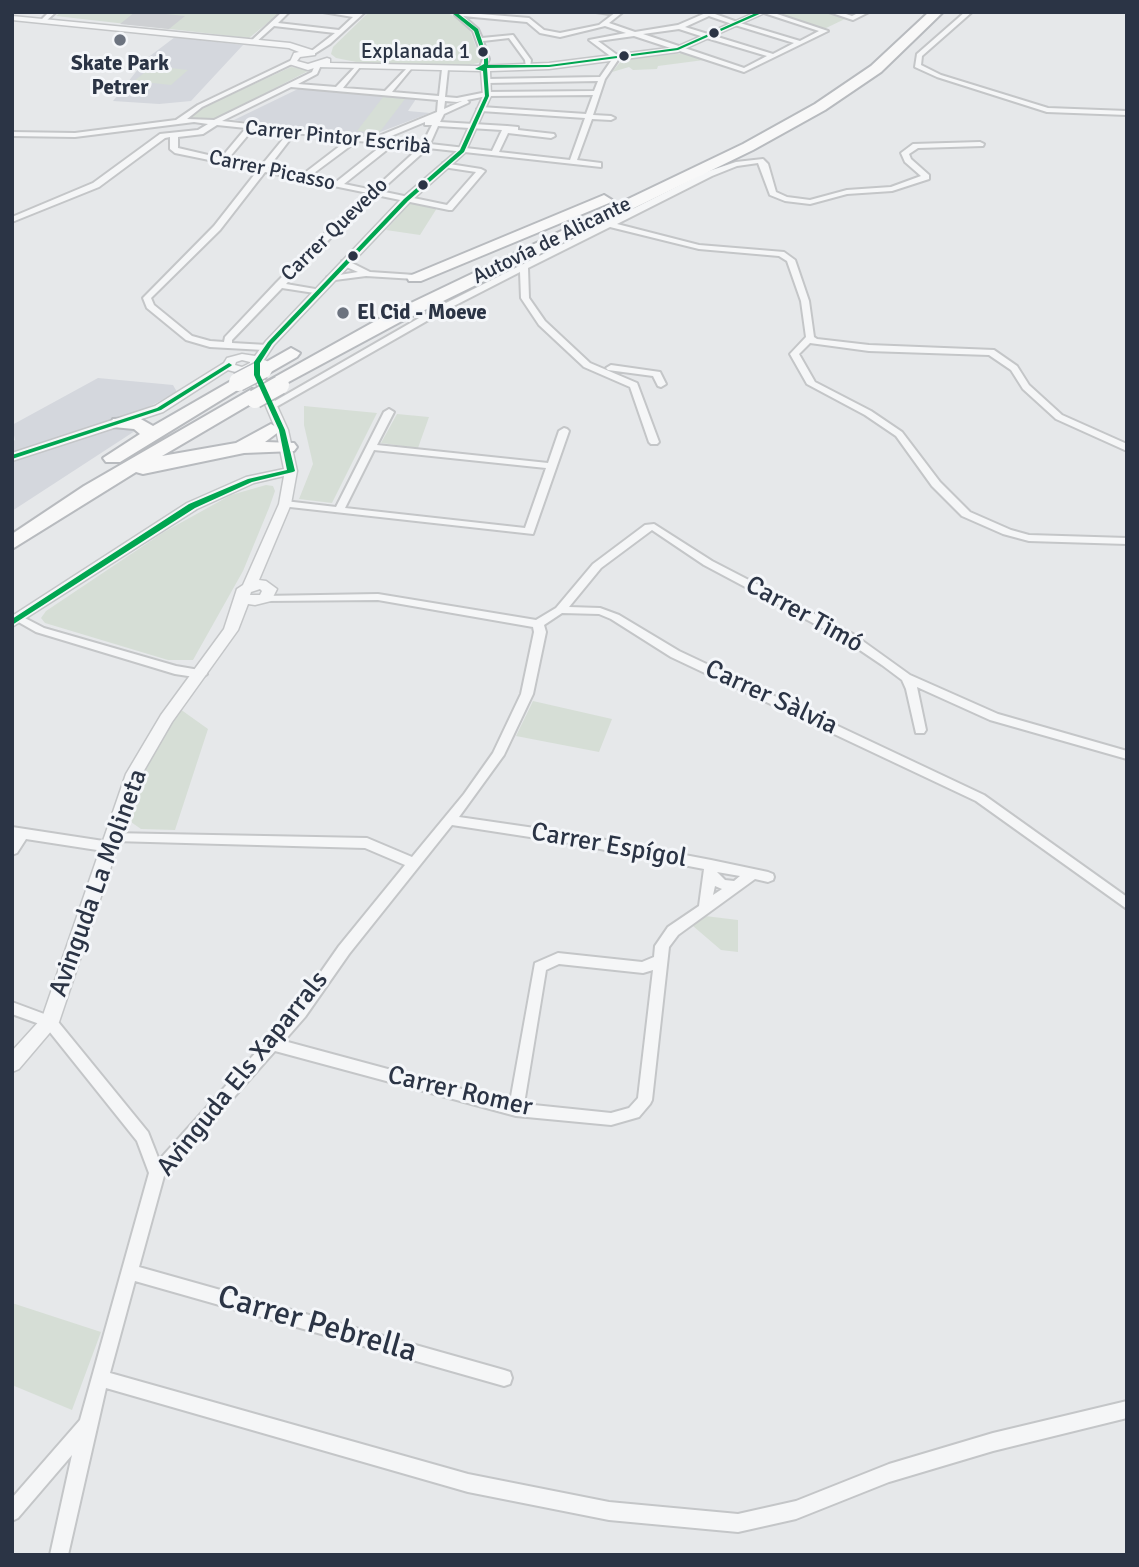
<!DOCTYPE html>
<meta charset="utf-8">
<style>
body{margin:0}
#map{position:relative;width:1139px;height:1567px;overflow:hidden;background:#e6e8ea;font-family:Signika,sans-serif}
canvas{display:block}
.frame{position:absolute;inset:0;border:14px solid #2b3445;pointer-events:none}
</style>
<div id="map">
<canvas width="1139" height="1567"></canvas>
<div class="frame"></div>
</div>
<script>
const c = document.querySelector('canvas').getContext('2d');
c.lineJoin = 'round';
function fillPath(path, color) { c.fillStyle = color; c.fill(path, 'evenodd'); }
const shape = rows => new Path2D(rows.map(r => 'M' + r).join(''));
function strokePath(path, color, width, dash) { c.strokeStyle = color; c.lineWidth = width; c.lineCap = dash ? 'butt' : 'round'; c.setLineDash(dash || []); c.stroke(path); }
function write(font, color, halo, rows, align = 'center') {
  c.font = font + ' Signika,sans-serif'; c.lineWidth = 6; c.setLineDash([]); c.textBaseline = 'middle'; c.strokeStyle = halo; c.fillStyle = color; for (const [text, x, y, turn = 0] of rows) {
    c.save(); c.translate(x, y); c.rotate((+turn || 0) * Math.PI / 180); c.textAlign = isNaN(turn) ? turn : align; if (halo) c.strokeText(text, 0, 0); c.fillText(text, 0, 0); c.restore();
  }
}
const built = shape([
 [175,37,243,45,191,101,159,104,113,101,146,59],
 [298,89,416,99,408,111,430,113,367,137,234,120],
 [98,378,173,385,177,392,139,412,138,429,12,511,12,442,15,440,12,425]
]);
const green = shape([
 [61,12,281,12,249,38,56,16],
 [369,12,446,12,467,24,482,62,469,65,376,66,336,58,331,54,333,47],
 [776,12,828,12,847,18,824,29,773,14],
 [683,53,704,60,658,66,657,69,633,70,629,67,612,72,622,60],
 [153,66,188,70,171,85,134,81],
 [291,67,312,69,211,121,189,117,195,111],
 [383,97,405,99,379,133,357,131],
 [410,203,437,208,420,235,386,230],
 [304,406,377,413,332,503,299,499,313,464,304,425],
 [397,414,429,417,418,448,381,443],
 [266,485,273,486,275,491,269,508,243,571,193,660,168,660,45,623,41,618,46,611,164,532,231,495],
 [533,701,612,719,599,752,516,736],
 [180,709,208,729,175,830,141,829,131,822,131,812,139,780],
 [705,916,738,920,738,952,721,950,693,926],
 [12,1303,101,1332,72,1410,12,1385]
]);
const building = shape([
 [135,12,147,12,185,16,169,29,120,24]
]);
const minor = shape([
 [49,12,56,12,46,21,42,21,42,19,49,12],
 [282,12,289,12,278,23,339,30,353,17,323,12,356,14,365,12,330,44,314,54,309,53,335,33,274,26,255,43,251,43,251,41,282,12],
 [456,12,529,18,544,30,560,33,599,25,616,12,623,12,609,23,635,32,678,25,708,12,717,12,715,14,740,23,800,41,819,31,761,12,771,12,828,31,744,72,634,36,598,41,620,57,605,79,593,115,611,116,615,118,611,120,592,119,577,160,601,163,601,167,428,148,380,191,447,205,476,172,443,167,443,163,481,169,485,171,452,210,449,210,376,195,346,222,286,284,321,290,321,294,282,288,232,340,232,343,267,345,268,347,264,350,210,347,186,340,147,308,143,298,214,226,258,170,175,153,170,149,170,137,165,138,99,187,12,222,12,217,93,183,160,134,198,130,208,124,194,122,75,137,12,136,12,132,75,133,176,120,198,105,292,60,294,61,294,63,202,107,187,119,214,120,312,72,315,65,318,63,321,65,317,74,298,84,336,87,357,65,360,67,343,88,385,91,408,67,411,69,392,92,439,96,442,69,445,67,448,69,445,97,457,98,487,92,594,91,598,81,487,83,484,81,487,79,600,77,613,58,589,40,626,33,605,26,560,37,540,33,527,22,463,16,478,29,482,38,513,35,531,60,530,67,526,67,525,60,509,38,483,41,489,59,486,67,483,69,480,67,483,59,473,31,455,15,456,12],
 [709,16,735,25,794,43,773,54,685,27,709,16],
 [679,29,710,39,767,56,744,68,643,34,679,29],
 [291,87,438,100,437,112,374,138,222,121,291,87],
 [593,95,586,114,481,107,477,109,481,111,585,118,570,160,499,152,508,133,551,138,555,136,554,134,518,130,518,127,507,126,440,122,444,114,468,103,469,102,467,100,487,96,593,95],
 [445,101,457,102,462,101,444,109,445,101],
 [425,122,425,125,432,125,423,143,384,139,425,122],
 [217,125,246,128,221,158,178,148,178,137,203,134,217,125],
 [438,126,502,130,492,151,430,144,438,126],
 [253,129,288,133,261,166,228,159,253,129],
 [295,133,349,139,302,175,268,168,295,133],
 [357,141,385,143,336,182,310,176,357,141],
 [393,145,420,147,373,190,344,184,393,145],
 [265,172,368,193,340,218,276,283,225,337,224,342,210,341,192,336,154,305,151,298,220,230,265,172],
 [596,12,613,12,610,14,596,12],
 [829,12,840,12,852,16,860,12,869,12,853,20,829,12],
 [965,12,972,12,922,56,921,65,941,75,1048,108,1127,111,1127,115,1047,112,937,77,915,67,917,54,965,12],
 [980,142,984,144,983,146,918,148,909,154,911,159,929,175,929,179,892,191,847,194,810,204,785,201,770,195,758,163,737,166,712,176,617,224,699,245,784,252,795,260,809,301,814,337,817,339,869,345,994,350,1017,366,1029,385,1062,415,1127,444,1127,451,1056,419,1023,389,1011,370,989,355,869,351,810,343,799,354,815,382,871,411,902,432,940,482,970,512,1011,530,1029,535,1127,538,1127,544,1029,541,1003,534,962,516,932,486,896,436,865,415,807,384,790,354,806,337,801,301,787,261,779,256,699,249,610,227,528,268,529,298,545,321,590,363,637,383,659,442,657,444,651,444,649,442,630,387,584,367,539,325,521,298,520,272,446,310,276,407,273,408,268,405,440,306,706,172,736,162,763,159,768,164,776,192,787,197,810,200,847,190,891,187,921,176,905,162,901,153,913,144,980,142],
 [342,261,348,261,370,272,415,275,419,277,415,279,366,276,327,281,327,277,358,272,342,265,342,261],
 [611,365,660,372,666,384,661,387,658,386,653,376,608,370,606,368,611,365],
 [389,409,394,412,377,445,548,463,559,431,564,428,567,429,569,431,533,534,281,506,281,502,285,501,336,507,384,412,389,409],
 [374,450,546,468,525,528,345,508,374,450],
 [654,524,712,561,853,634,910,675,998,714,1127,751,1127,759,990,720,917,687,926,730,924,733,916,733,906,689,902,680,882,665,845,640,704,565,652,530,601,568,569,607,600,608,619,615,679,651,984,795,1127,897,1127,909,976,801,671,657,611,619,599,614,562,613,544,625,546,632,533,694,504,755,459,817,569,833,711,860,768,872,773,874,774,877,773,880,768,882,755,879,678,935,669,947,652,1100,650,1104,639,1117,611,1125,516,1116,275,1051,164,1176,139,1267,504,1370,510,1372,512,1378,510,1384,504,1386,135,1281,110,1373,468,1474,609,1502,738,1514,796,1501,889,1464,993,1433,1127,1401,1127,1418,993,1451,889,1482,796,1519,738,1532,609,1520,468,1492,106,1388,68,1555,50,1555,72,1455,18,1518,12,1521,12,1498,80,1420,149,1173,137,1141,45,1026,12,1014,12,1002,55,1018,148,1132,159,1160,295,1009,339,946,405,865,365,848,114,841,110,839,108,836,110,833,367,838,412,857,464,794,493,753,521,694,534,632,533,627,378,600,266,601,261,598,262,596,378,594,536,620,556,608,593,564,645,525,654,524],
 [452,825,569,843,704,869,699,906,668,927,655,946,654,957,642,962,558,953,535,963,510,1102,284,1041,305,1017,349,954,452,825],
 [717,872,740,876,734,881,725,880,717,872],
 [715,886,722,889,713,895,715,886],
 [559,964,643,973,653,970,638,1098,629,1108,611,1113,524,1104,546,970,559,964],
 [19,615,44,628,176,666,205,671,207,674,201,678,175,674,36,632,15,620,14,618,19,615],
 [12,827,110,842,115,844,116,847,115,850,110,852,26,839,17,853,12,855,12,840,14,837,12,837,12,827]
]);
const tertiary = shape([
 [756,12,767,12,678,52,549,69,490,71,491,96,465,153,410,202,274,345,262,363,263,375,288,430,297,471,291,504,259,580,266,581,277,589,271,601,255,605,248,604,238,630,172,722,142,774,59,1022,19,1069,12,1072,12,1051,42,1018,126,774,161,715,224,629,237,589,243,585,279,504,284,476,254,483,197,509,12,627,12,616,187,503,246,477,284,469,276,430,251,371,243,374,228,370,163,412,12,461,12,453,155,406,224,363,227,358,242,354,255,356,266,341,402,198,458,150,483,96,481,71,317,67,308,70,289,64,294,53,299,52,289,48,12,20,12,16,290,43,315,51,315,55,300,57,297,61,308,64,327,58,330,59,330,63,477,66,549,63,676,47,756,12],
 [242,360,250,362,250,363,242,367,235,365,236,362,242,360],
 [260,589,262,591,260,595,250,595,251,592,260,589]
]);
const motorway = shape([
 [929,12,943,12,881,72,825,110,753,150,400,322,281,386,269,386,266,382,388,314,743,144,815,104,871,66,929,12],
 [604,195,612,200,609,203,421,281,409,281,407,277,604,195],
 [291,348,300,353,297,357,269,373,257,373,254,369,291,348],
 [238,377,244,378,247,382,244,386,120,462,106,462,103,458,140,434,134,429,113,427,111,423,113,419,139,418,153,426,238,377],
 [252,389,259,391,261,395,259,399,162,456,236,443,271,424,281,430,265,442,294,443,297,447,294,451,244,453,143,474,136,472,12,549,12,534,84,486,252,389]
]);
const motorwayBridge = shape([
 [238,382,263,369],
 [255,399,280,385]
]);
const bus1 = shape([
 [451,12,456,12,478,29,488,59,488,65,549,65,677,48,758,12,764,12,678,50,549,67,487,68,489,96,464,152,408,201,272,344,260,363,260,375,285,430,295,471,293,472,252,482,195,508,12,625,12,619,189,504,248,479,287,470,279,430,254,375,254,362,268,342,404,199,460,150,485,96,483,71,475,69,484,64,484,59,474,31,451,12],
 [229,363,232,365,231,366,161,410,12,459,12,455,157,408,229,363]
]);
const markers = [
 [714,33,6,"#2b3445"],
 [120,40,7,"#6c737f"],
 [483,52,6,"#2b3445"],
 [624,56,6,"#2b3445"],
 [423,185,6,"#2b3445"],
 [353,256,6,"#2b3445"],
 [343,313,7,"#6c737f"]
];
const farBusnames = [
 ["Explanada 1",470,52]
];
const farPoinames = [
 ["Skate Park",120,64],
 ["Petrer",120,88],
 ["El Cid - Moeve",357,313,"left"]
];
const farStreetnames = [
 ["Carrer Pintor Escribà",338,138,6],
 ["Carrer Picasso",272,171,12],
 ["Carrer Quevedo",335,230,-44],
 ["Autovía de Alicante",552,241,-26]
];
const streetNames = [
 ["Carrer Timó",804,615,29],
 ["Carrer Sàlvia",771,698,25],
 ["Carrer Espígol",609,846,10],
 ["Avinguda La Molineta",99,883,-70],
 ["Avinguda Els Xaparrals",243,1074,-51],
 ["Carrer Romer",460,1092,13]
];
const nearStreetnames = [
 ["Carrer Pebrella",317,1325,16]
];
fillPath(built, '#d4d7dd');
fillPath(green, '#d6ded6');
fillPath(building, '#ced0d3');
strokePath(minor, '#c4c6c8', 4);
strokePath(tertiary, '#c4c6c8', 3);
strokePath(motorway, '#b8bbbf', 4);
fillPath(minor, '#f5f6f7');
fillPath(tertiary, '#f5f6f7');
fillPath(motorway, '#f8f8f8');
strokePath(motorwayBridge, '#b8bbbf', 21, []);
strokePath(motorwayBridge, '#f8f8f8', 18);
fillPath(bus1, '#00a651');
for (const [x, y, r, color] of markers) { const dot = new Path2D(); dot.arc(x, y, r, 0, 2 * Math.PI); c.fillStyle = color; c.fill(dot); strokePath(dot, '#f4f6f9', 2.5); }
write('21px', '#2b3445', '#f4f6f9', farBusnames, 'right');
write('bold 21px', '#2b3445', '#f4f6f9', farPoinames);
write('21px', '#2b3445', '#f4f6f9', farStreetnames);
write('26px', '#2b3445', '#f4f6f9', streetNames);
write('32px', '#2b3445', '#f4f6f9', nearStreetnames);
</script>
